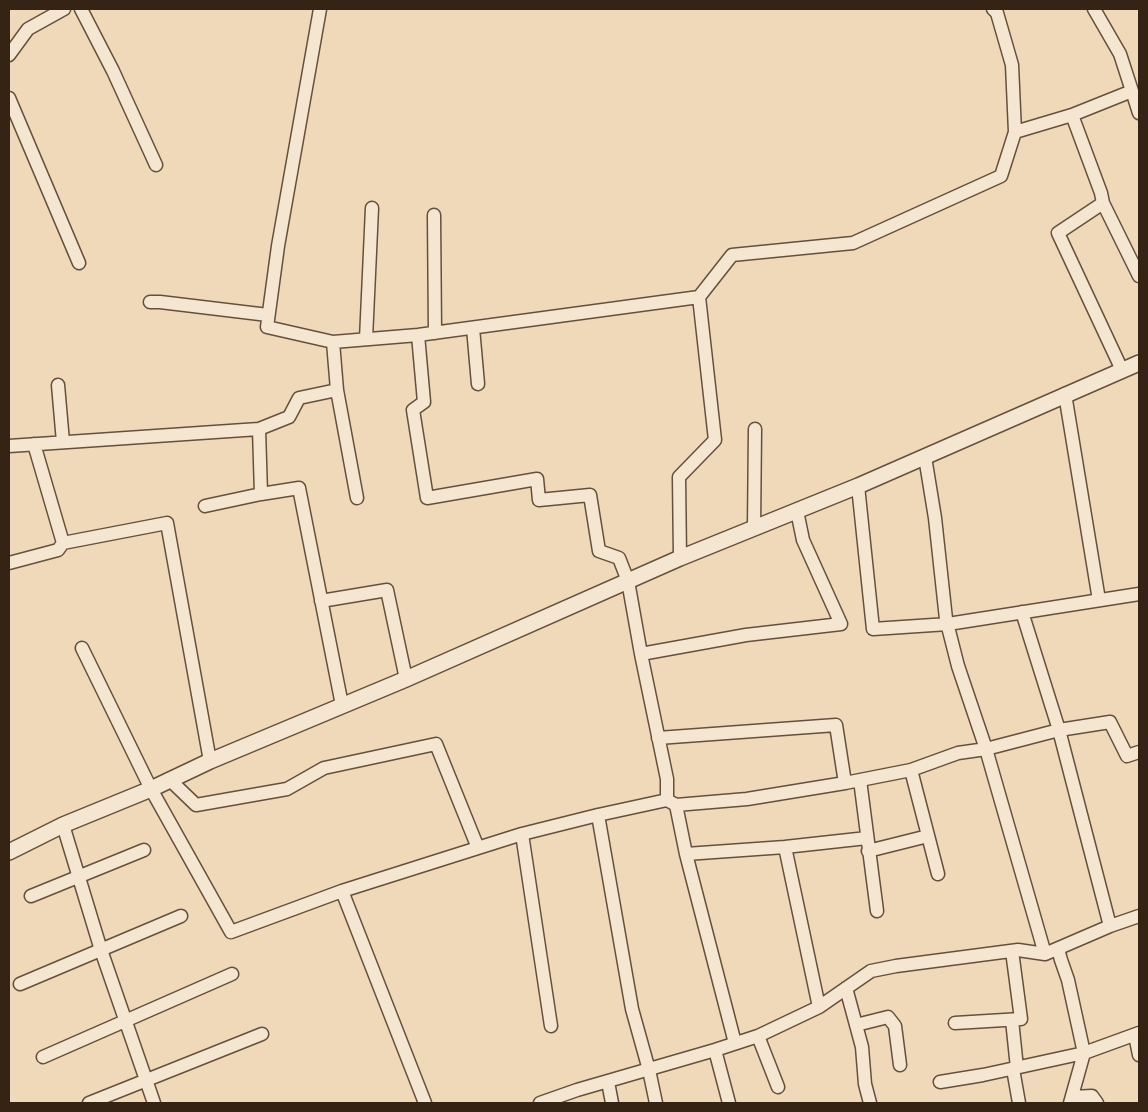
<!DOCTYPE html>
<style>
body{margin:0}
#map{position:relative;width:1148px;height:1112px;overflow:hidden;background:#f0d9b9;font-family:Cardo,serif}
canvas{display:block}
.frame{position:absolute;inset:0;border:10px solid #352314;pointer-events:none}
</style>
<div id="map">
<canvas width="1148" height="1112"></canvas>
<div class="frame"></div>
</div>
<script>
const c = document.querySelector('canvas').getContext('2d');
c.lineJoin = 'round';
const shape = rows => new Path2D(rows.map(r => 'M' + r).join(''));
function strokePath(path, color, width, dash) { c.strokeStyle = color; c.lineWidth = width; c.lineCap = dash ? 'butt' : 'round'; c.setLineDash(dash || []); c.stroke(path); }
const minor = shape([
 [81,9,113,71,156,165],
 [320,9,278,246,267,327,333,342,418,335,699,297],
 [1094,9,1120,54,1132,91],
 [9,55,28,29,64,9],
 [9,98,79,263],
 [1072,115,1132,91,1139,113],
 [1015,132,1072,115,1101,193,1103,203,1139,276],
 [1103,203,1058,233,1122,370],
 [434,215,435,333],
 [150,302,160,302,268,315],
 [473,328,478,384],
 [418,335,424,402,413,410,427,498,537,479,539,500,590,495,599,551,619,558,628,581,641,654,667,779,667,800],
 [366,339,372,208],
 [333,342,337,390,357,498],
 [58,385,63,442],
 [1065,394,1099,600],
 [34,444,63,543],
 [9,446,259,429],
 [925,457,935,518,946,619,958,666,986,749,1045,954],
 [858,486,873,629,948,624,1139,594],
 [261,494,259,429,289,417,299,398,337,390],
 [205,506,261,494,299,488,342,705],
 [754,528,755,429],
 [680,558,679,477,715,440,699,297,732,255,853,243,1001,176,1015,132,1012,65,997,13,993,9],
 [9,563,58,550,63,543,167,523,210,761],
 [321,601,387,590,406,679],
 [1022,612,1059,730,1110,926],
 [82,648,151,789,231,932,342,891,522,834,598,815,667,800,676,805,747,799,845,783,911,770,958,753,986,749,1059,730,1110,722,1127,756,1139,752],
 [641,654,746,635,841,624,803,540,797,511],
 [658,738,836,725,845,783],
 [911,770,938,874],
 [169,779,196,805,287,789,324,768,436,744,478,848],
 [860,780,877,911],
 [676,805,686,854,785,847,867,838],
 [598,815,632,1009,649,1070,656,1103],
 [63,825,101,950,154,1103],
 [522,834,551,1026],
 [785,847,819,1007],
 [868,851,928,836],
 [686,854,735,1043],
 [342,891,425,1103],
 [31,896,144,850],
 [1058,949,1061,960,1068,980,1084,1053,1070,1103],
 [20,984,181,916],
 [846,988,862,1047,865,1084,870,1103],
 [1012,1020,1017,1068],
 [955,1023,1021,1019,1012,951],
 [856,1025,888,1017,895,1026,900,1065],
 [1135,1035,1139,1055],
 [758,1036,778,1087],
 [715,1050,729,1103],
 [43,1057,232,974],
 [1013,1069,1019,1103],
 [608,1082,612,1103],
 [940,1082,983,1075,1084,1053,1139,1033],
 [1072,1097,1092,1096,1097,1103],
 [89,1103,262,1034],
 [540,1103,577,1090,715,1050,758,1036,819,1007,871,971,896,966,1018,950,1045,954,1110,926,1139,916]
]);
const tertiary = shape([
 [9,852,63,825,151,789,210,761,406,679,680,558,858,486,1139,363]
]);
strokePath(minor, '#64503d', 15);
strokePath(tertiary, '#64503d', 18);
strokePath(minor, '#f5e6d2', 12);
strokePath(tertiary, '#f5e6d2', 15);
</script>
